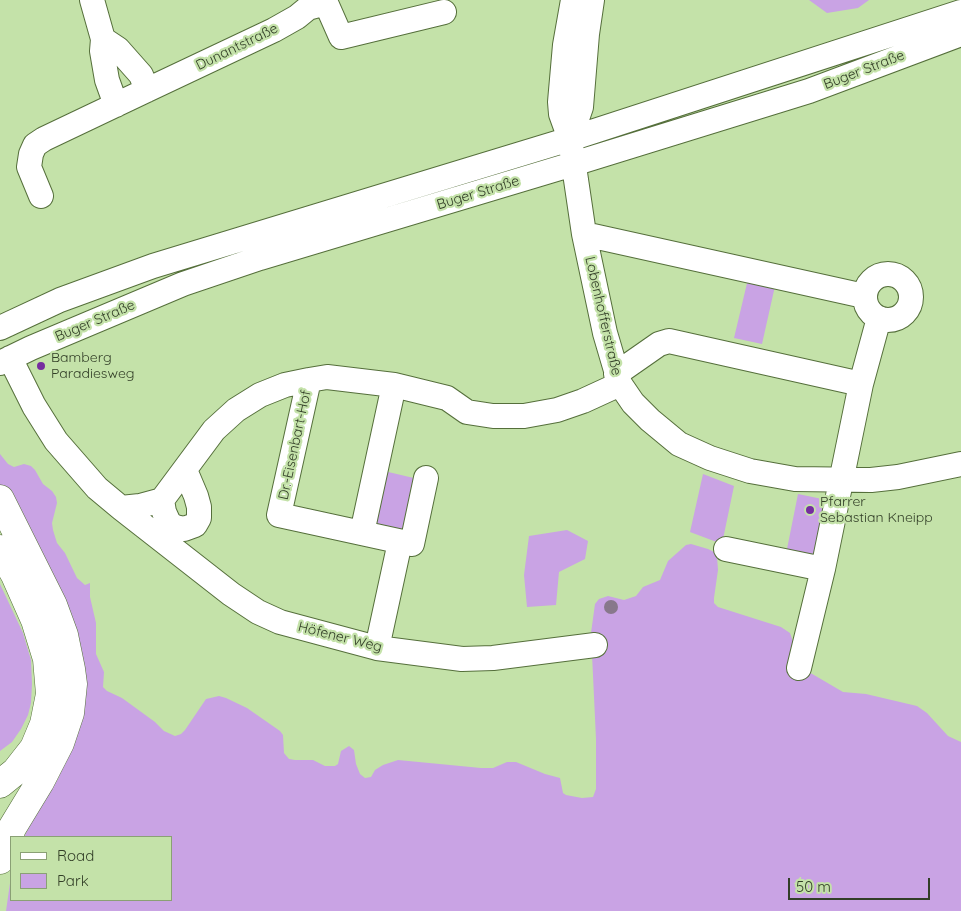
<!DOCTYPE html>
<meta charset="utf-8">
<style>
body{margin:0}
#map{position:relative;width:961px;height:911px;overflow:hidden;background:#c4e2a9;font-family:Quicksand,sans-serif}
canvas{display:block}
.legend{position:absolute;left:10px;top:836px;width:162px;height:65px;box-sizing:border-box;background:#c4e2a9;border:1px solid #8aa075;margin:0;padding:6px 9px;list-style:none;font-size:15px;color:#323e27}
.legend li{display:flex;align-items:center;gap:10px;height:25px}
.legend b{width:25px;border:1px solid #8aa075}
.scale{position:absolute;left:788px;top:878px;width:142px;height:22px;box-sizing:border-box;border:2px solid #323e27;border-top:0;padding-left:6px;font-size:15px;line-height:18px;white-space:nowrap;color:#323e27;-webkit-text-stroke:4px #c4e2a9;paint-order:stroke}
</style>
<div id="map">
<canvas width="961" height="911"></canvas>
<ul class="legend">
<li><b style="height:6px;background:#fff"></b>Road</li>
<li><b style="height:14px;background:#c9a3e4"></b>Park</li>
</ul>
<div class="scale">50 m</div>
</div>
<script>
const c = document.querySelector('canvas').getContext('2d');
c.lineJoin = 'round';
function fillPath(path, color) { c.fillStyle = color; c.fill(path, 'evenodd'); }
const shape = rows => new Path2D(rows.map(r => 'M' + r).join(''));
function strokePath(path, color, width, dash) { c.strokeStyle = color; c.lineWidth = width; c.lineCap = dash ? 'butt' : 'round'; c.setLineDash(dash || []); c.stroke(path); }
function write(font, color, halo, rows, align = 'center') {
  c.font = font + ' Quicksand,sans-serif'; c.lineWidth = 4.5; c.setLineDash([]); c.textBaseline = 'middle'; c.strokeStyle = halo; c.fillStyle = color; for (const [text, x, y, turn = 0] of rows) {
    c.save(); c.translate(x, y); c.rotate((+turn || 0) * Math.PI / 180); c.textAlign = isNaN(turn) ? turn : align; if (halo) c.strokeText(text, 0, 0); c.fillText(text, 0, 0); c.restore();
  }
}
const green = shape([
 [809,0,869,0,858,8,827,13],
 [748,279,775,286,762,344,734,338],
 [0,454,8,464,14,467,24,464,31,466,35,470,43,484,52,491,56,497,57,503,52,523,53,530,57,543,65,553,77,578,85,585,90,583,90,597,96,623,96,654,104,672,103,687,107,691,122,698,155,722,164,731,175,736,181,734,185,730,206,699,219,696,226,698,247,708,280,731,283,735,284,753,289,759,295,760,313,760,325,766,335,766,338,764,341,751,349,746,354,750,356,764,360,774,365,778,371,777,375,770,383,765,398,760,481,768,493,768,507,762,516,762,545,774,560,778,563,793,566,795,582,798,593,797,596,789,596,739,591,633,595,604,599,599,608,596,624,600,636,596,643,587,660,580,668,561,686,545,691,544,708,549,714,552,717,557,718,570,714,598,714,603,718,607,781,627,790,633,802,668,843,692,866,694,917,706,927,713,948,736,961,742,961,911,6,911,11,876,11,900,171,900,171,837,24,837,32,821,59,777,60,771,0,489],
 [384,471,418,479,406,533,372,526],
 [703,474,734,486,722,544,690,532],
 [798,494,827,500,816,558,785,559],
 [567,530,588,541,585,559,559,572,556,605,527,607,524,575,529,536],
 [0,584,23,633,31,660,32,684,31,703,28,715,21,729,12,742,0,751]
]);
const minor = shape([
 [92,0,103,39,118,49,141,75,147,90,274,30,297,17,308,8,326,3,341,37,444,12],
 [573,0,565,45,560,102,561,114,570,139,584,234,605,333,620,384,633,403,650,420,679,444,710,458,750,471,795,479,871,480,898,477,961,464],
 [103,39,102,51,107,80,116,105],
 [570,139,581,107,587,34,592,0],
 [41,196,29,167,31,154,35,145,44,139,147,90],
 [584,234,864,296],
 '865 297a23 23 0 1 1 46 0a23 23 0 1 1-46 0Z',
 [0,328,60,300,153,266,570,139,961,12],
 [10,358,34,406,56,441,97,488,121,508,140,506,162,500],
 [0,363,31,348,183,284,260,258,573,164,809,91,961,34],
 [616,374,659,344,669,341,861,384],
 [309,380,279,515,412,544,426,478],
 [185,470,196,496,199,507,199,518,195,525,184,529,175,527,169,523,164,512,162,500,214,430,236,410,260,395,285,385,309,380,327,377,394,385,447,398,467,412,493,416,524,416,557,410,583,401,620,384],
 [121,508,231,594,258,612,280,622,377,648,462,659,493,658,595,645],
 [362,533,394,385],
 [726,549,823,569],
 [377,648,400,542],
 [799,668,823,569,861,384,879,318]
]);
const major = shape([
 [0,499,53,605,64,635,71,669,73,684,70,713,60,743,40,782,12,828,0,860],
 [0,549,15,575,35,620,47,659,50,694,44,724,34,748,16,771,0,784]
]);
const trees = [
 [611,607]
];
const markers = [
 [41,366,5,"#762d9f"],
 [810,510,5,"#762d9f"]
];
const streetNames = [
 ["Dunantstraße",237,47,-26],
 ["Buger Straße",864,70,-21],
 ["Buger Straße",478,193,-17],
 ["Lobenhofferstraße",603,316,77],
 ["Buger Straße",95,321,-23],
 ["Dr.-Eisenbart-Hof",295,445,-78],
 ["Höfener Weg",340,637,14]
];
const poiNames = [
 ["Bamberg",51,358],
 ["Paradiesweg",51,374],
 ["Pfarrer",820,502],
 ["Sebastian Kneipp",820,518]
];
fillPath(green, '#c9a3e4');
strokePath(minor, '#556f3b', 26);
strokePath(major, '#556f3b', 29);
strokePath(minor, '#fff', 24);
strokePath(major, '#fff', 28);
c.fillStyle = '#88788b';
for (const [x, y] of trees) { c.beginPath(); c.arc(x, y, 7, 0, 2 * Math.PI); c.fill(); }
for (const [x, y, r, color] of markers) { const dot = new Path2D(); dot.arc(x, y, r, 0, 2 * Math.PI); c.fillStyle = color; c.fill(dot); strokePath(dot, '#c4e2a9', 2); }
write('14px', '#323e27', '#c4e2a9', streetNames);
write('14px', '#323e27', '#c4e2a9', poiNames, 'left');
</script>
